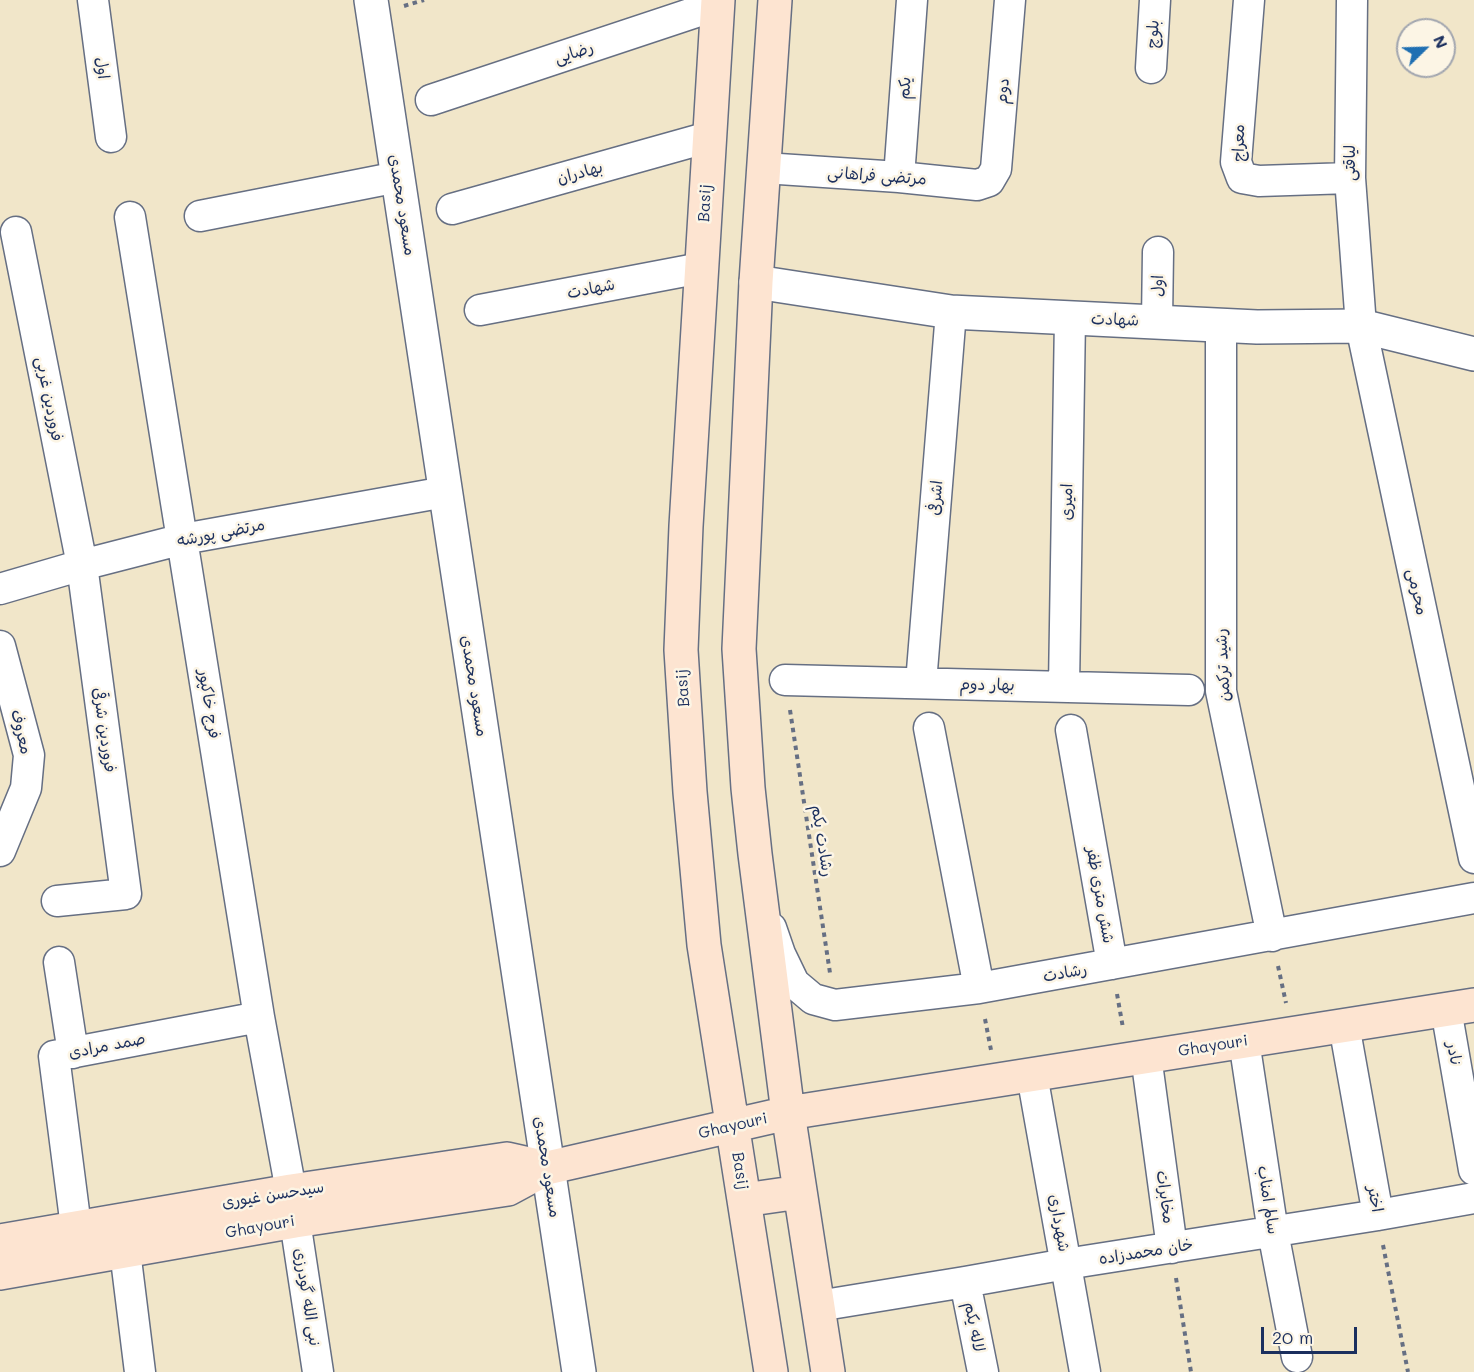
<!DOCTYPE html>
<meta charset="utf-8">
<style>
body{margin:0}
#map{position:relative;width:1474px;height:1372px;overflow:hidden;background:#f1e6c9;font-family:Mali,sans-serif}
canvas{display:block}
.north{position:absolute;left:1396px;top:18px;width:60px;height:60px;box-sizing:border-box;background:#fcf5e5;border:2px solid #a2a6af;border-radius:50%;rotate:67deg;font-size:16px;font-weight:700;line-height:24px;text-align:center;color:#1b2f5e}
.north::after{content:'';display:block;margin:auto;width:21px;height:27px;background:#1f6fb2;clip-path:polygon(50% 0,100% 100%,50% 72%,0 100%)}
.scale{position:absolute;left:1261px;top:1327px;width:96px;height:27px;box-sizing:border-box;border:3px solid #1b2f5e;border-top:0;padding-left:8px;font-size:18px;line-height:21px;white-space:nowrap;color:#1b2f5e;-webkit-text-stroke:4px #fcf5e5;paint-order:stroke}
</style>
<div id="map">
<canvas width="1474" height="1372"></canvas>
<div class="north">N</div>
<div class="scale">20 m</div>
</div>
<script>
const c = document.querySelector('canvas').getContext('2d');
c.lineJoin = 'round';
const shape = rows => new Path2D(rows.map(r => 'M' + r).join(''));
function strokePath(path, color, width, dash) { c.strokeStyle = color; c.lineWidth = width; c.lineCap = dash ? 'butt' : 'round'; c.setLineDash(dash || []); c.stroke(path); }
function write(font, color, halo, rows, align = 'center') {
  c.font = font + ' Mali,"Playpen Sans Arabic",sans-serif'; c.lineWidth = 5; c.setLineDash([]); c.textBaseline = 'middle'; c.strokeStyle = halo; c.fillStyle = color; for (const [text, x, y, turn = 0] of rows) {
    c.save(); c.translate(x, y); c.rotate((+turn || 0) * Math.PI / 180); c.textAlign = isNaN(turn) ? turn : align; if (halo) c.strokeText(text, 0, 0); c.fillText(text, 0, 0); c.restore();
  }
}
const path = shape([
 [404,6,424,0],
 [790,710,830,973],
 [1278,966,1286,1003],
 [1117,994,1123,1028],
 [985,1019,991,1050],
 [1383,1245,1408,1372],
 [1176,1278,1191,1372]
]);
const minor = shape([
 [93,0,111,137],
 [1249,0,1236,162,1242,178,1259,181,1350,178],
 [1352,0,1350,178,1361,326,1474,858],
 [1151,68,1155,0],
 [431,100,717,5],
 [764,168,899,177,977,185,989,181,996,169,1010,0],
 [899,177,912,0],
 [452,209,709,137],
 [200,216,398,177],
 [130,217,259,1017,291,1191],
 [16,232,82,565,126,894,57,901],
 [480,310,701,268],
 [1157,321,1158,252],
 [1221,326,1221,691,1272,936],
 [0,589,82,565,183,539,445,492],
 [0,646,29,755,26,788,0,851],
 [785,680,1189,690],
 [921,683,951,312],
 [1064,686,1070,318],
 [929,728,979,988],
 [1071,730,1112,964],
 [771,928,780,954,794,983,813,999,835,1005,979,988,1474,898],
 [59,962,73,1053],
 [1446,1009,1474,1170],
 [1344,1025,1378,1215],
 [1244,1041,1273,1232,1297,1357],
 [1146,1056,1172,1248],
 [1032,1075,1085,1372],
 [295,1221,318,1372],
 [76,1227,54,1056,259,1017],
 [125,1251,140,1372],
 [965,1282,983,1372],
 [818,1306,965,1282,1066,1264,1378,1215,1474,1198]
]);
const tertiary = shape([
 [371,0,579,1372],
 [756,282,951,312,1257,327,1361,326,1474,354]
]);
const secondary = shape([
 [718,0,686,526,681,650,690,792,704,945,771,1372],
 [775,0,756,282,739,649,748,788,755,854,788,1113,828,1372],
 [744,1200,800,1192],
 [0,1241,291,1191,507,1159,547,1168],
 [0,1273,295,1221,508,1189,547,1168,788,1113,1474,1005]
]);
const streetNames = [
 ["بلوچ",1153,34,-87],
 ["رضایی",574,53,-18],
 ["اول",102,68,83],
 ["یکم",905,88,-86],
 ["دوم",1003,91,-85],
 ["معراج",1239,143,-89],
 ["لیاقتی",1350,163,-90],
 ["بهادران",580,173,-15],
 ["مرتضی فراهانی",877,176,4],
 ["Basij",705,203,-87],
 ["مسعود محمدی",402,205,81],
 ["اول",1158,286,-89],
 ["شهادت",591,289,-11],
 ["شهادت",1115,320,2],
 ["فروردین غربی",49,399,79],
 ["اشرفی",936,498,-85],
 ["امیری",1067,502,-89],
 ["مرتضی پورشه",221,533,-11],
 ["محرمی",1417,592,78],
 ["رشید ترکمن",1223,665,-93],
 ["بهار دوم",987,685,1],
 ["مسعود محمدی",474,686,81],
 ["Basij",683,688,-94],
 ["فرج خاکپور",209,704,81],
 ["فروردین شرقی",104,730,82],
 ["معروف",21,732,77],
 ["رشادت یکم",822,841,81],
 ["شش متری ظفر",1100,895,80],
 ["رشادت",1065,973,-10],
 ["صمد مرادی",107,1046,-11],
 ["Ghayouri",1213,1046,-9],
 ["نادر",1454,1054,80],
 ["Ghayouri",733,1126,-13],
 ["مسعود محمدی",547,1167,81],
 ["Basij",740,1171,81],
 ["سیدحسن غیوری",273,1195,-9],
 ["مخابرات",1165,1197,82],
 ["اختر",1375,1199,80],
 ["سالم امناب",1268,1200,81],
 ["شهرداری",1059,1223,80],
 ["Ghayouri",260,1227,-10],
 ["خان محمدزاده",1146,1252,-9],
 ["نبی الله گودرزی",307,1297,81],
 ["لاله یکم",974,1327,79]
];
strokePath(minor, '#666f83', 33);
strokePath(tertiary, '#666f83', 36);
strokePath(secondary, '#666f83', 36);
strokePath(path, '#666f83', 4, [4.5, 4.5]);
strokePath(minor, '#fff', 30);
strokePath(tertiary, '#fff', 33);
strokePath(secondary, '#fde4d1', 33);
write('16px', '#1b2f5e', '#fcf5e5', streetNames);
</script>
